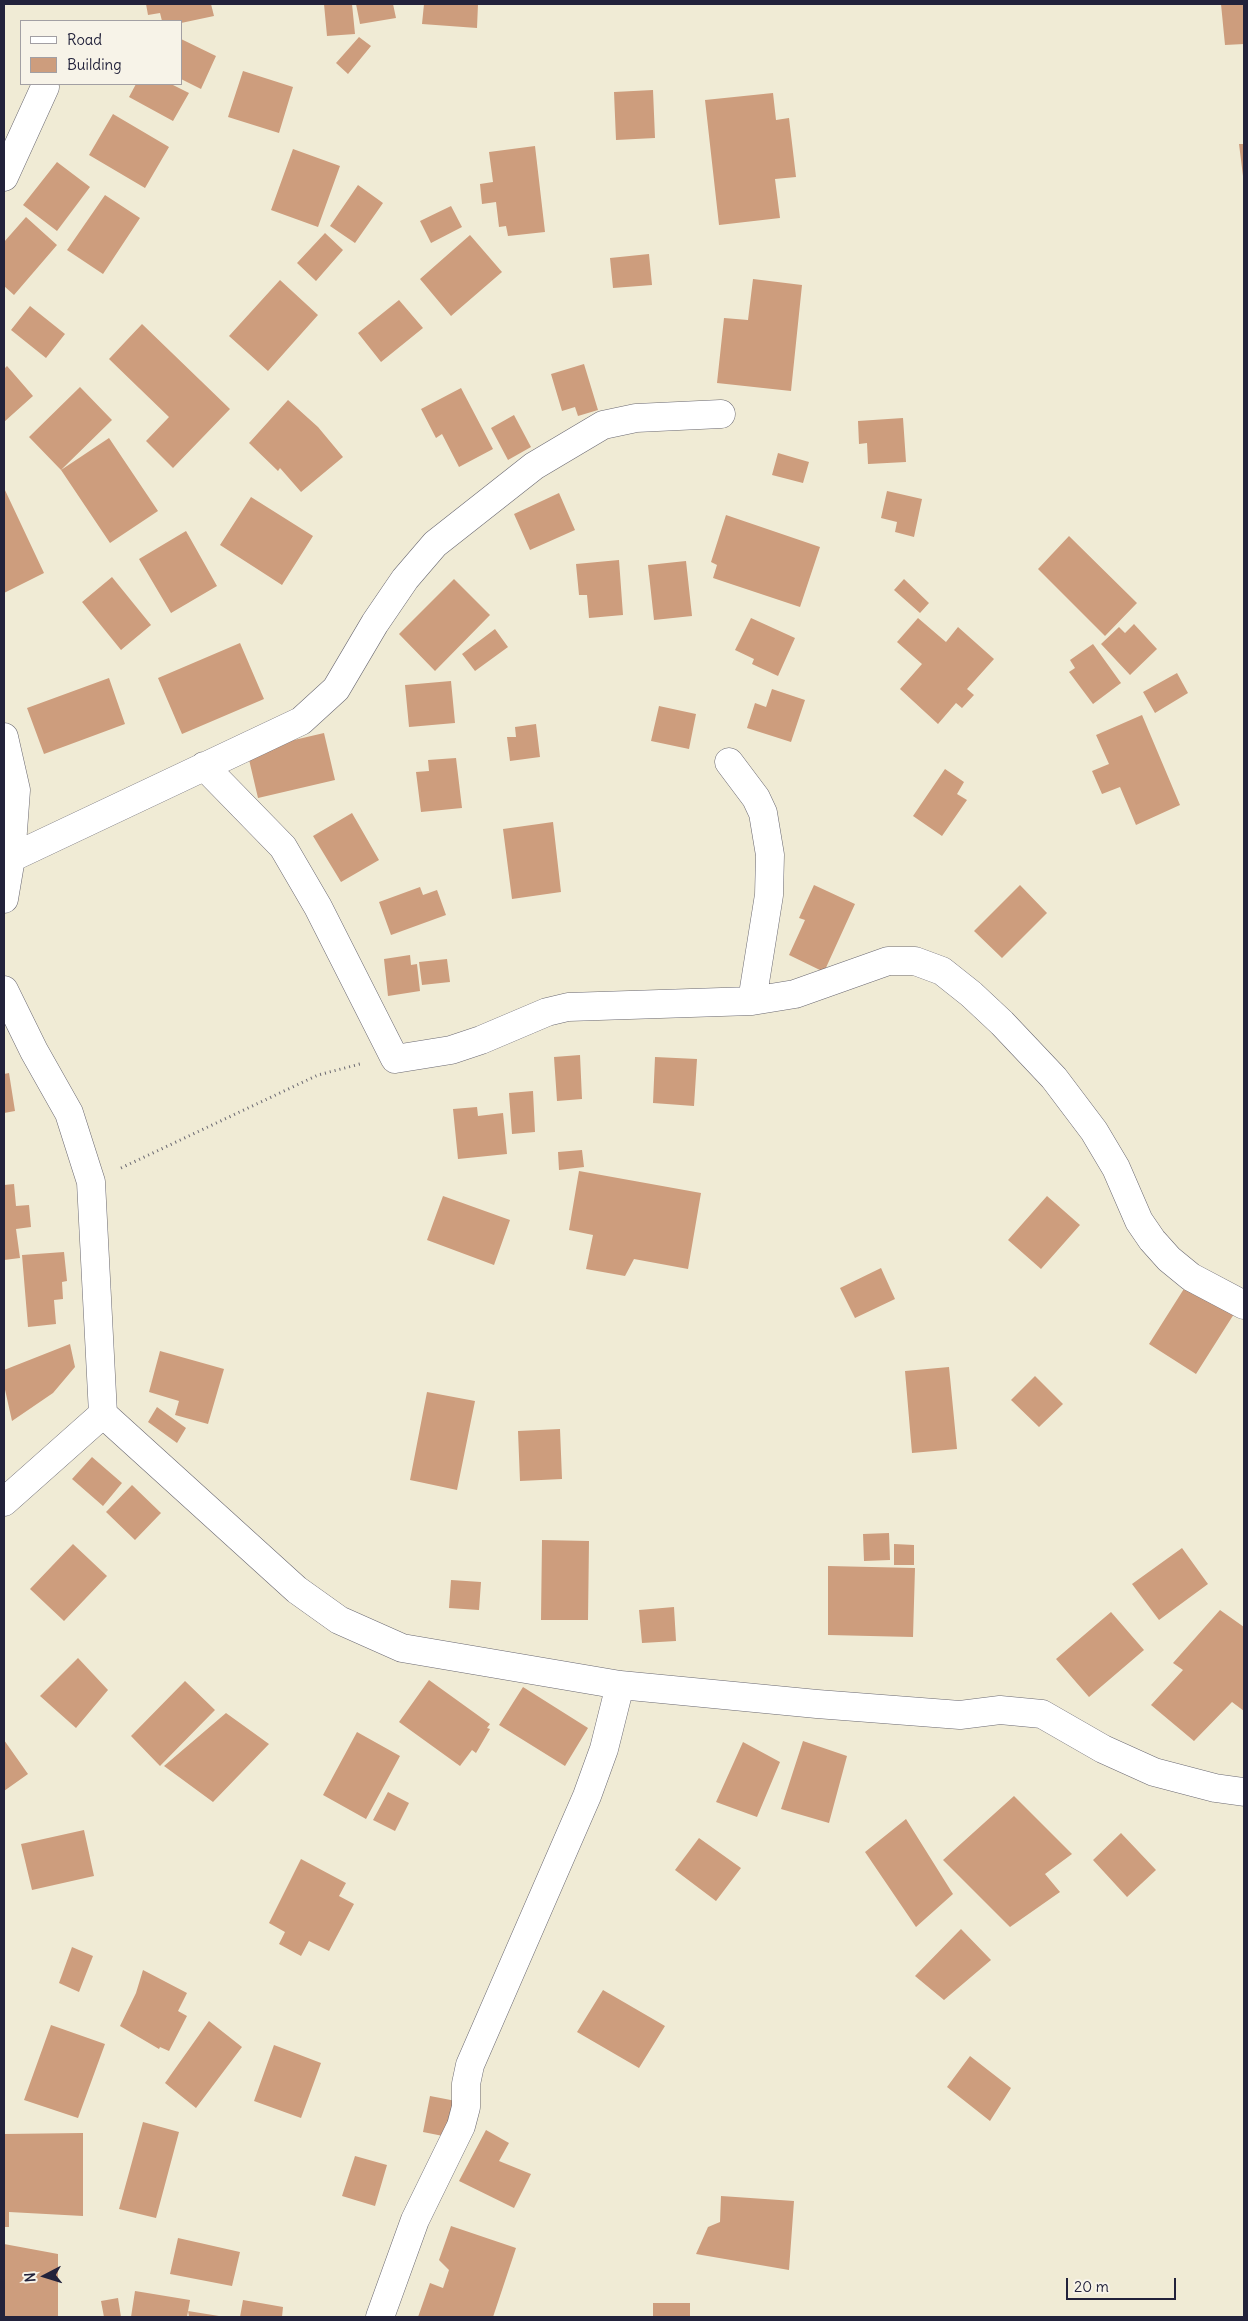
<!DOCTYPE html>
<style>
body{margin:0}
#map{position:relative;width:1248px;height:2321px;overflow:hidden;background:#f0ebd5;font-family:Delius,sans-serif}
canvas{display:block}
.frame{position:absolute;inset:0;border:5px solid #22223b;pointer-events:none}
.legend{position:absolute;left:20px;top:20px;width:162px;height:65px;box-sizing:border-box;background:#f7f3e8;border:1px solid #a29fa3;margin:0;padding:6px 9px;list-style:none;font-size:15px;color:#22223b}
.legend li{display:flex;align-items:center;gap:10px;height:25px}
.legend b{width:25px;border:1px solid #a29fa3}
.north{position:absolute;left:20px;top:2251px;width:50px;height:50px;-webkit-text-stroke:4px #f7f3e8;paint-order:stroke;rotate:265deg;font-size:14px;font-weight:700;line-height:20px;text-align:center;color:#22223b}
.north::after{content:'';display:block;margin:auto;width:18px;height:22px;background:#22223b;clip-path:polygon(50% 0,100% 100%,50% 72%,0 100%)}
.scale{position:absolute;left:1066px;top:2278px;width:110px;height:22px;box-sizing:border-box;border:2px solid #22223b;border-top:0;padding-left:6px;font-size:15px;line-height:18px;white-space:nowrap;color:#22223b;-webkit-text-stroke:4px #f7f3e8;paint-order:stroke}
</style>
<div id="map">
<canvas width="1248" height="2321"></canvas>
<div class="frame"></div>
<ul class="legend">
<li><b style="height:6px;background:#fff"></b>Road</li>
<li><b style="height:14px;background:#cd9d7d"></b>Building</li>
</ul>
<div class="north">N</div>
<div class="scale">20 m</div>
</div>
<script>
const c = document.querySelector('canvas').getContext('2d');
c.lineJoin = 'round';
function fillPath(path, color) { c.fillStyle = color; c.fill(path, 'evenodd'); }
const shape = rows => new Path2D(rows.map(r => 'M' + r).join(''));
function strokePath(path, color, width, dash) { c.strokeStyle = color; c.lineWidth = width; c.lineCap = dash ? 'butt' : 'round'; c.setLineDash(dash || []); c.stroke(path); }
const building = shape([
 [146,4,211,4,214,16,181,23,181,21,162,21,160,13,148,15],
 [324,4,352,4,355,34,327,36],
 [356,4,393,4,396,18,360,24],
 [424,4,478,4,477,28,422,24],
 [1221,4,1244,4,1244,44,1225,45],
 [359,37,371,46,348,74,336,63],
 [181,39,216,56,201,89,181,79],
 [243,71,293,87,279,133,228,117],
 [136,84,171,84,189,93,173,121,129,97],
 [653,90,655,138,616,140,614,92],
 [773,93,776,120,789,118,796,177,775,179,780,218,719,225,705,100],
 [113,114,169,147,145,188,89,155],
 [1239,144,1244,144,1244,176,1243,176],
 [535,146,545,232,508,236,506,226,499,227,496,202,482,204,480,184,493,182,489,152],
 [293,149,340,166,318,227,271,210],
 [57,162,90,187,57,231,23,205],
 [358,185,383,203,355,243,330,226],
 [105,195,140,218,103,274,67,250],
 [451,206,462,227,431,243,420,221],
 [26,217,57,245,14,295,4,286,4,242],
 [325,233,343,250,316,281,297,263],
 [470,235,502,272,451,316,420,279],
 [649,254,652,285,613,288,610,258],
 [753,279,802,285,791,391,717,383,724,318,748,320],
 [280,280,318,315,268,371,229,336],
 [399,300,423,328,381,362,358,333],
 [30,306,65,334,46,358,11,330],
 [142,324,230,409,173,468,146,441,169,417,109,359],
 [584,364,598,410,578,416,575,407,562,411,551,374],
 [7,366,33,396,4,422,4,369],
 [80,387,112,420,61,470,109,438,158,511,110,543,61,470,29,437],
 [461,388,493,449,459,467,442,434,436,438,421,409],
 [288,400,318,427,343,457,301,492,280,468,278,471,249,443],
 [514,415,531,447,508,460,491,428],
 [903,418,906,462,868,464,867,443,859,444,858,421],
 [778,453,809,462,803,483,772,475],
 [4,488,44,573,4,593],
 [887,491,922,499,914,537,895,532,897,522,881,518],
 [559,493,575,530,530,550,514,514],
 [251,497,313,536,282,585,220,545],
 [726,515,820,547,800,607,713,578,717,565,711,562],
 [186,531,217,586,171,613,139,559],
 [1069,536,1137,603,1105,636,1038,569],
 [619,560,623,615,589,618,587,595,579,595,576,564],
 [686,561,692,616,654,620,648,565],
 [112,577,151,625,121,650,82,602],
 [454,579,490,615,435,671,399,634],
 [904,579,929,603,920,613,894,590],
 [751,618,795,638,778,676,752,664,754,659,735,650],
 [918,618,946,642,958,627,994,659,967,689,974,695,962,708,956,703,938,724,900,689,922,664,897,642],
 [1134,624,1157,649,1130,675,1101,644,1119,627,1125,633],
 [495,629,508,647,475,671,462,654],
 [240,643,264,699,182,734,158,678],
 [1093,644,1121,683,1093,704,1069,672,1075,668,1070,660],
 [1177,673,1188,693,1155,713,1143,692],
 [109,678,125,724,44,754,27,708],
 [451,681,455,723,409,727,405,685],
 [772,689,805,700,791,742,747,728,755,703,766,707],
 [659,706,696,714,689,749,651,741],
 [1142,715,1180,805,1136,825,1120,787,1102,794,1092,771,1109,764,1096,735],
 [536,724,540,757,510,761,507,737,516,737,515,727],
 [324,733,335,780,258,798,247,751],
 [456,758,462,808,421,812,416,772,429,771,428,760],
 [945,769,964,782,957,794,967,800,942,836,913,816],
 [352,813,379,860,341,882,313,836],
 [553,822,561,892,512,899,503,829],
 [814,885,855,904,824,972,789,955,805,920,799,918],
 [1020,885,1047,913,1002,958,974,931],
 [420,887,423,895,437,890,446,915,391,935,379,902],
 [410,955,411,965,417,964,420,991,388,996,384,959],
 [447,959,450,982,422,985,419,962],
 [580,1055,582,1099,557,1101,554,1057],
 [655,1057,697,1059,694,1106,653,1103],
 [9,1073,15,1111,4,1113,4,1074],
 [533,1091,535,1132,512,1134,509,1093],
 [477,1107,478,1116,503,1113,507,1154,458,1159,453,1109],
 [582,1150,584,1167,559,1170,558,1152],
 [579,1171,701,1193,688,1269,634,1259,625,1276,586,1269,593,1235,569,1230],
 [14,1184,16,1206,29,1205,31,1227,16,1229,20,1258,4,1260,4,1185],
 [443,1196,510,1220,494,1265,427,1240],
 [1047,1196,1080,1225,1041,1269,1008,1240],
 [64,1252,67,1281,62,1282,63,1299,54,1300,56,1324,28,1327,22,1255],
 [881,1268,895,1299,855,1318,840,1288],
 [1187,1284,1234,1314,1196,1374,1149,1344],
 [70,1344,75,1367,53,1393,12,1421,4,1385,4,1370],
 [160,1351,224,1369,208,1424,175,1415,179,1401,149,1392],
 [949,1367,957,1449,912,1453,905,1371],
 [1035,1376,1063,1404,1039,1427,1011,1400],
 [427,1392,475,1401,457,1490,410,1480],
 [157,1407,186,1428,177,1443,148,1422],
 [560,1429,562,1479,520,1481,518,1431],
 [92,1457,122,1483,103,1506,72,1479],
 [132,1485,161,1513,135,1540,106,1512],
 [889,1533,890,1560,864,1561,863,1534],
 [542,1540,589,1541,588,1620,541,1620],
 [73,1544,107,1576,64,1621,30,1589],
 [894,1544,914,1545,914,1565,894,1565],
 [1182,1548,1208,1584,1159,1620,1132,1584],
 [828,1566,915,1568,913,1637,828,1635],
 [451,1580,481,1582,479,1610,449,1608],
 [674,1607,676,1641,642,1643,639,1610],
 [1220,1610,1244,1627,1244,1711,1232,1702,1194,1741,1151,1705,1183,1670,1173,1663],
 [1111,1612,1144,1650,1089,1697,1056,1659],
 [78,1658,108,1690,76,1728,40,1696],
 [429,1680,490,1724,487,1728,490,1729,476,1753,472,1750,460,1766,399,1722],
 [185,1681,215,1710,160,1766,131,1736],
 [523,1687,588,1728,565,1766,499,1725],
 [226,1713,269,1744,213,1802,164,1766],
 [357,1732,400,1756,366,1819,323,1795],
 [4,1740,28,1774,4,1791],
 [803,1741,847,1756,829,1823,781,1809],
 [743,1742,780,1762,757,1817,716,1802],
 [388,1792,409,1803,395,1831,373,1820],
 [1014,1796,1072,1854,1045,1874,1060,1892,1010,1927,943,1860],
 [906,1819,953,1894,916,1927,865,1852],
 [84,1830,94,1876,32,1890,21,1844],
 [1121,1833,1156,1870,1127,1897,1093,1860],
 [699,1838,741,1868,716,1901,675,1870],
 [301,1859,346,1883,339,1896,354,1904,329,1951,309,1941,301,1956,279,1944,285,1932,269,1923],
 [961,1929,991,1960,944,2000,915,1976],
 [72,1947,93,1956,79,1992,59,1983],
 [143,1970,187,1993,178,2011,187,2016,169,2051,160,2047,159,2049,120,2026,136,1993],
 [603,1990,665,2026,639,2068,577,2032],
 [209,2021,242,2047,196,2108,165,2083],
 [51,2025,105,2044,78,2118,24,2100],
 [274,2045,321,2063,301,2118,254,2101],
 [970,2056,1011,2088,990,2121,947,2087],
 [430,2096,456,2101,448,2137,423,2132],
 [143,2122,179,2132,156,2218,119,2209],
 [486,2130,509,2143,499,2161,531,2174,514,2208,459,2181],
 [83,2133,83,2216,9,2212,9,2227,4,2227,4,2134],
 [355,2156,387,2165,375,2206,342,2196],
 [721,2196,794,2201,789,2270,696,2254,708,2227,720,2222],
 [451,2226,516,2248,493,2317,418,2317,430,2283,443,2288,449,2270,439,2260],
 [178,2238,240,2252,232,2286,170,2274],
 [4,2244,58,2254,58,2317,4,2317],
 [135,2291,190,2300,187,2317,131,2317],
 [118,2298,121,2317,104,2317,101,2301],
 [243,2300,283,2307,282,2317,240,2317],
 [653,2303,690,2303,690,2317,653,2317],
 [188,2311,219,2316,219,2317,189,2317]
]);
const path = shape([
 [121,1168,318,1075,360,1064]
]);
const street = shape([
 [4,177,45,87],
 [4,737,16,790,11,858,4,899],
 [204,766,283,847,318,907,395,1059,451,1050,481,1040,547,1012,568,1007,752,1001,769,895,770,855,763,813,756,798,729,762],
 [11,858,301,721,336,689,375,623,405,579,435,544,534,466,603,425,636,418,721,414],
 [4,990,34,1051,69,1113,91,1182,103,1414,4,1502],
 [752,1001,795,994,888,961,915,961,942,971,971,994,1002,1023,1054,1078,1094,1131,1116,1168,1139,1221,1152,1240,1169,1259,1191,1277,1244,1305],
 [103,1414,297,1590,339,1620,402,1648,620,1685,817,1704,960,1715,1000,1710,1042,1714,1103,1749,1154,1772,1215,1788,1244,1792],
 [380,2317,415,2220,461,2126,466,2107,466,2084,470,2065,587,1796,604,1749,620,1685]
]);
fillPath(building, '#cd9d7d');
strokePath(street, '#6a6871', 29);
strokePath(path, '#6a6871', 3, [1, 4]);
strokePath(street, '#fff', 28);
</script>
